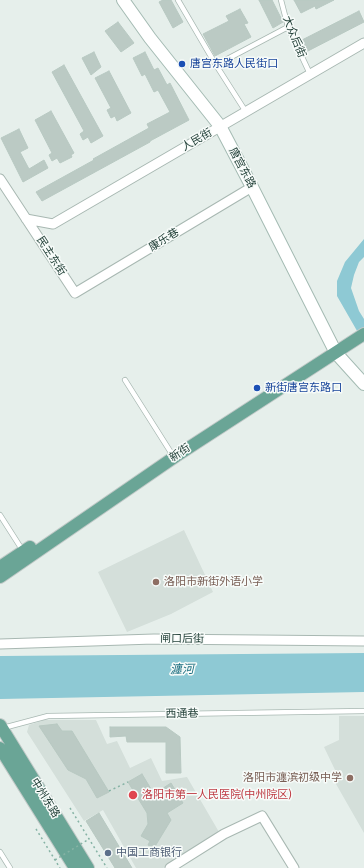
<!DOCTYPE html>
<meta charset="utf-8">
<style>
body{margin:0}
canvas{display:block;background:#e6efeb}
</style>
<canvas width="364" height="868"></canvas>
<script>
const c = document.querySelector('canvas').getContext('2d');
c.lineJoin = 'round';
function fillPath(path, color) { c.fillStyle = color; c.fill(path, 'evenodd'); }
const shape = rows => new Path2D(rows.map(r => 'M' + r).join(''));
function strokePath(path, color, width, dash) { c.strokeStyle = color; c.lineWidth = width; c.lineCap = dash ? 'butt' : 'round'; c.setLineDash(dash || []); c.stroke(path); }
function write(font, color, halo, rows, align = 'center') {
  c.font = font + ' "Fira Sans Condensed","Noto Sans SC",sans-serif'; c.lineWidth = 3; c.setLineDash([]); c.textBaseline = 'middle'; c.strokeStyle = halo; c.fillStyle = color; for (const [text, x, y, turn = 0] of rows) {
    c.save(); c.translate(x, y); c.rotate((+turn || 0) * Math.PI / 180); c.textAlign = isNaN(turn) ? turn : align; if (halo) c.strokeText(text, 0, 0); c.fillText(text, 0, 0); c.restore();
  }
}
const built = shape([
 [184,530,213,592,171,614,127,632,98,572],
 [339,716,364,716,364,833,336,784,336,772,324,747,339,740],
 [44,720,96,720,107,744,117,741,130,768,151,758,162,781,187,777,219,832,163,868,136,868,103,810,84,821,27,732,29,725]
]);
const water = shape([
 [364,239,364,257,359,262,354,275,351,288,359,311,364,319,364,343,337,296,337,281,345,262],
 [364,653,364,692,0,699,0,656]
]);
const building = shape([
 [163,0,171,0,183,22,173,28,159,2,163,0],
 [259,0,272,0,283,22,273,28,259,0],
 [294,0,334,0,316,9,315,6,301,13,294,0],
 [240,9,248,23,244,24,251,37,215,56,203,34,229,21,226,16,240,9],
 [359,11,364,22,306,52,300,41,359,11],
 [118,22,134,43,121,52,105,31,118,22],
 [94,52,101,67,91,75,82,58,94,52],
 [145,52,154,70,158,68,167,85,170,83,189,120,150,141,150,142,42,201,36,192,94,160,93,159,149,128,147,124,170,112,158,90,154,92,145,74,142,76,133,58,145,52],
 [64,65,103,136,91,143,88,137,83,140,80,134,84,131,52,72,64,65],
 [109,71,131,113,117,121,115,116,111,118,107,110,111,108,95,78,109,71],
 [51,111,74,153,71,155,72,157,60,163,57,158,52,161,49,155,52,153,35,120,51,111],
 [19,129,28,148,20,152,29,169,44,160,48,168,23,182,1,138,19,129],
 [57,724,62,731,72,731,109,792,97,798,86,779,68,770,39,726,57,724],
 [110,727,166,727,180,737,181,773,166,773,166,742,127,742,126,736,110,737,110,727],
 [142,774,154,794,171,783,183,803,167,813,171,820,154,848,148,845,150,841,141,836,148,824,147,813,128,782,142,774],
 [99,813,132,868,115,868,86,821,99,813]
]);
const path = shape([
 [109,791,128,782],
 [70,808,107,868],
 [36,829,60,868]
]);
const lane = shape([
 [178,0,216,65,246,112],
 [281,0,288,27,310,74],
 [216,65,288,27],
 [125,380,170,451],
 [0,515,23,551],
 [3,728,48,716,364,711],
 [0,852,10,868]
]);
const street = shape([
 [0,179,75,293,252,187],
 [26,219,53,224,364,43],
 [0,644,154,639,364,641],
 [170,868,224,834,262,816,294,868]
]);
const secondary = shape([
 [123,0,150,38,220,126,252,187,336,353,364,384]
]);
const primary = shape([
 [0,567,30,547],
 [0,577,176,456,364,334],
 [0,725,88,868],
 [0,748,75,868]
]);
const pathBridge = shape([
 [55,860,89,839]
]);
const markers = [
 [182,64,4,"#1a4fb4"],
 [257,388,4,"#1a4fb4"],
 [156,582,4,"#8d6e63"],
 [350,778,4,"#8d6e63"],
 [133,795,5,"#e0444e"],
 [108,853,4,"#5c6f8a"]
];
const streetNames = [
 ["大众后街",294,37,68],
 ["人民街",197,140,-30],
 ["唐宫东路",242,168,62],
 ["康乐巷",164,240,-31],
 ["民主东街",51,256,57],
 ["新街",180,453,-34],
 ["闸口后街",182,639,1],
 ["西通巷",182,714,-1],
 ["中州东路",45,798,58]
];
const transitNames = [
 ["唐宫东路人民街口",190,64],
 ["新街唐宫东路口",265,388]
];
const educationNames = [
 ["洛阳市新街外语小学",164,582],
 ["洛阳市瀍滨初级中学",342,778,"right"]
];
const healthNames = [
 ["洛阳市第一人民医院(中州院区)",142,795]
];
const serviceNames = [
 ["中国工商银行",116,853]
];
const waterNames = [
 ["瀍河",182,670,-1]
];
fillPath(built, '#d4dfda');
fillPath(water, '#8ec9d4');
fillPath(building, '#bbcac4');
strokePath(building, '#b8c9c2', 1);
strokePath(lane, '#a8b8b2', 6);
strokePath(street, '#a8b8b2', 11);
strokePath(secondary, '#a4bbb3', 14);
strokePath(primary, '#c2cac8', 14);
strokePath(path, '#86b3a5', 1.5, [2, 3]);
strokePath(lane, '#fff', 4.5);
strokePath(street, '#fff', 9);
strokePath(secondary, '#fff', 12);
strokePath(primary, '#6aa596', 12);
strokePath(pathBridge, '#86b3a5', 1.5, [2, 3]);
for (const [x, y, r, color] of markers) { const dot = new Path2D(); dot.arc(x, y, r, 0, 2 * Math.PI); c.fillStyle = color; c.fill(dot); strokePath(dot, '#f7fbf9', 1.5); }
write('11px', '#24423a', '#f7fbf9', streetNames);
write('11px', '#164399', '#f7fbf9', transitNames, 'left');
write('11px', '#785e54', '#f7fbf9', educationNames, 'left');
write('11px', '#be3a42', '#f7fbf9', healthNames, 'left');
write('11px', '#4e5e75', '#f7fbf9', serviceNames, 'left');
write('italic 12px', '#1c6f80', '#f7fbf9', waterNames);
</script>
